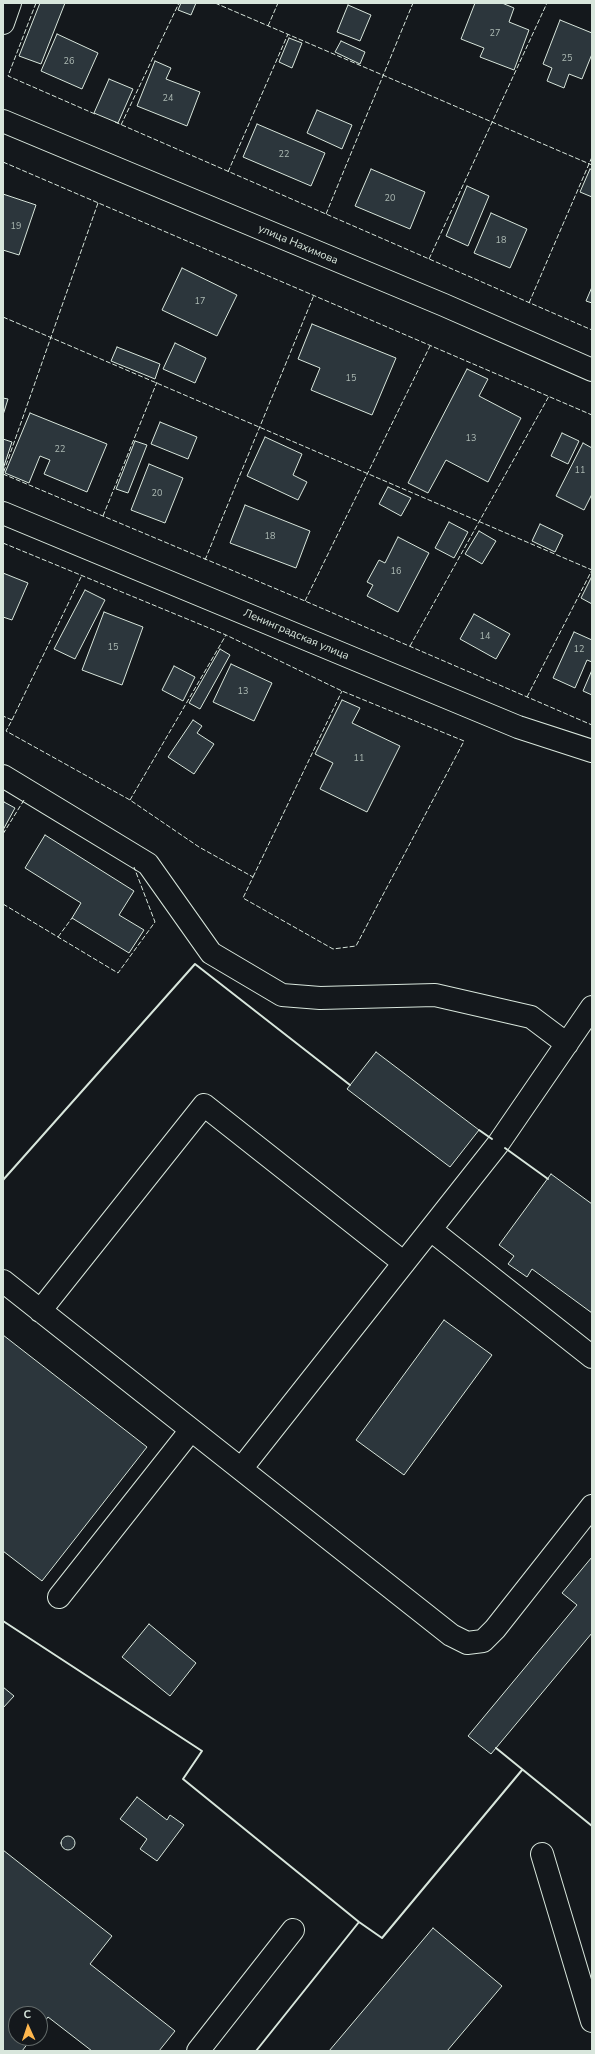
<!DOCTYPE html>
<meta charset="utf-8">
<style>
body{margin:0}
#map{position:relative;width:595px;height:2054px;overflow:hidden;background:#14181c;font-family:"Nunito Sans",sans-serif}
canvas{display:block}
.frame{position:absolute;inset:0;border:4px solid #d8e6dc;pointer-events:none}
.north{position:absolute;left:8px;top:2006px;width:40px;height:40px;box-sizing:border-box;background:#14181c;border:1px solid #626a69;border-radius:50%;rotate:357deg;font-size:11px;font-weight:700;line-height:16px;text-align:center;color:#d8e6dc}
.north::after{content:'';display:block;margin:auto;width:14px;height:18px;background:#ffb74d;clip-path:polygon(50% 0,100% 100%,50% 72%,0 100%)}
</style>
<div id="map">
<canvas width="595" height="2054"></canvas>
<div class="frame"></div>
<div class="north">С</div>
</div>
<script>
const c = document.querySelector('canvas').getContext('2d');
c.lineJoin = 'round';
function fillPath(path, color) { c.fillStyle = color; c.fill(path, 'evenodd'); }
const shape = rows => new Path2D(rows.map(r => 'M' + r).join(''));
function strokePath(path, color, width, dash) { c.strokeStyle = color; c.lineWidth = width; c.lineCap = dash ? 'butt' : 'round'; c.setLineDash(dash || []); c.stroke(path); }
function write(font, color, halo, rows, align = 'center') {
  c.font = font + ' "Nunito Sans",sans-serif'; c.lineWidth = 3; c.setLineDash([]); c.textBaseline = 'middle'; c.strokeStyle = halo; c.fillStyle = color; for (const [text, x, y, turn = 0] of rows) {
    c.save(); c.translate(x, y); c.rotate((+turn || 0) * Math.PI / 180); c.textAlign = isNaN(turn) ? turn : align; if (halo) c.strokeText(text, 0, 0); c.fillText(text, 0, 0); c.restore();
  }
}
const building = shape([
 [40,3,65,3,41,64,19,56,40,3],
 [181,3,196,3,191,15,178,10,181,3],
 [475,3,502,3,514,8,509,22,529,30,514,70,480,57,484,48,461,39,475,3],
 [348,5,371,15,360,41,337,32,348,5],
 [560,20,592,33,592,54,582,79,569,74,564,88,547,81,552,68,543,64,560,20],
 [57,34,98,53,82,89,41,71,57,34],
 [289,38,302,43,292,68,279,62,289,38],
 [341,41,365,52,360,64,335,52,341,41],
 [155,61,171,68,166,79,200,92,187,126,137,106,155,61],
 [109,79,133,89,118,123,94,113,109,79],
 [317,110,352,125,342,149,307,133,317,110],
 [257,124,325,153,311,186,243,157,257,124],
 [371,169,425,192,410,229,355,206,371,169],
 [590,169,592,170,592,197,580,192,590,169],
 [467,186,489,196,468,246,446,236,467,186],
 [3,194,36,205,19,255,3,250,3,194],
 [491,213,527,229,510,268,474,253,491,213],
 [182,268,237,295,217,336,162,310,182,268],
 [592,287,592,303,586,301,592,287],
 [312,324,396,358,372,415,311,390,320,368,298,359,312,324],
 [175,343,206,358,195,383,163,369,175,343],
 [117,347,160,364,155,379,111,361,117,347],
 [467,369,488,379,479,396,521,418,488,482,446,460,428,493,408,483,467,369],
 [3,398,8,399,3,415,3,398],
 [30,413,107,444,87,492,44,474,50,460,40,456,29,483,5,473,30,413],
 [160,422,197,437,188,459,151,444,160,422],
 [562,433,579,441,568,464,551,456,562,433],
 [265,437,302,454,293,475,307,482,298,500,247,476,265,437],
 [3,439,12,442,3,469,3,439],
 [135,441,147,445,128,493,116,489,135,441],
 [583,443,592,448,592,494,584,510,556,496,583,443],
 [149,464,183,478,165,523,131,510,149,464],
 [388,487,411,498,401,516,379,504,388,487],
 [245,505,310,531,296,568,230,543,245,505],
 [449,522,468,532,454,558,435,548,449,522],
 [540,524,563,535,555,552,532,541,540,524],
 [479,531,496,541,482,564,465,554,479,531],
 [398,537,429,553,398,612,367,596,373,585,367,582,379,560,385,563,398,537],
 [3,573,28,583,12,620,3,617,3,573],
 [592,576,592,604,581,598,592,576],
 [85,590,105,600,75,659,54,649,85,590],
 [104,612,143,627,122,685,82,670,104,612],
 [474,614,510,634,496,659,460,639,474,614],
 [574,632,592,640,592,662,587,660,575,688,553,678,574,632],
 [220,649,230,655,200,709,189,703,220,649],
 [231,664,272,683,254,721,213,702,231,664],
 [174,666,195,677,183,701,162,690,174,666],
 [592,670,592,695,583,691,592,670],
 [342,700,360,708,352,723,400,746,367,812,320,789,333,763,315,754,342,700],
 [193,720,202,726,197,733,214,744,194,774,168,757,193,720],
 [4,802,15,808,3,830,3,804,4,802],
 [45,835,134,891,119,915,144,930,129,953,72,918,81,903,25,868,45,835],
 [376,1052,479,1130,450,1167,347,1089,376,1052],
 [551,1174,592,1204,592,1313,532,1269,527,1277,508,1264,514,1256,499,1245,551,1174],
 [444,1320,492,1355,404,1475,356,1440,444,1320],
 [3,1335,147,1447,42,1581,3,1551,3,1335],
 [592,1557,592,1633,491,1754,468,1736,577,1605,562,1593,592,1557],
 [149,1624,196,1663,170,1696,122,1657,149,1624],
 [3,1687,14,1696,3,1708,3,1687],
 [137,1797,167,1820,170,1815,184,1825,157,1861,140,1849,147,1839,120,1819,137,1797],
 '61 1843a7 7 0 1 1 14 0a7 7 0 1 1-14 0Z',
 [3,1850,112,1936,90,1964,175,2031,159,2051,92,2051,48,2017,40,2028,40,2014,16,2014,16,2038,32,2038,22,2051,3,2051,3,1850],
 [433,1928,502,1986,447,2051,329,2051,433,1928]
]);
const minor = shape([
 [3,23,10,3],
 [3,121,444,305,592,370],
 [3,513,518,727,592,751],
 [3,776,148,864,211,953,282,995,320,998,435,995,531,1017,567,1044],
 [431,1230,592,1357],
 [3,1281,451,1635,467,1643,483,1641,495,1629,592,1506],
 [40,1311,204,1105,404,1263],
 [241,1469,498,1144,592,1007],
 [59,1597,191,1430],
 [542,1854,592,2021],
 [198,2051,293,1930]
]);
const fence = shape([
 [36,3,8,76,95,114],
 [215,3,592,165],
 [268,26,278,3],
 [115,122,592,330],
 [121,125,179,3],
 [3,162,592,415],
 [228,172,288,34],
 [98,203,3,474,305,601,592,725],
 [326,214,413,3],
 [429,259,547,3],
 [529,303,592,157],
 [3,317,592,570],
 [103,516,157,382],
 [3,543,226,635,342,691,464,741,356,946,333,949,243,898,253,877,199,847,130,800,6,731,12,720,3,716],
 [205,560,314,295],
 [305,601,430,346],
 [410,646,549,396],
 [527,697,592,570],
 [12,720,82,575],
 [130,800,226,635],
 [3,834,24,800],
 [253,877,342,691],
 [3,904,118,973,155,922,134,867],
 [58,937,72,918]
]);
const wall = shape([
 [479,1130,492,1139],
 [505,1148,548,1179],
 [3,1180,195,964,350,1085],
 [3,1621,202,1751,183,1779,359,1922,382,1938,522,1770],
 [496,1748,592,1826],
 [256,2051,359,1922]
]);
const numberNames = [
 ["27",495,34],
 ["25",567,59],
 ["26",69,62],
 ["24",168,99],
 ["22",284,155],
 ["20",390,199],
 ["19",16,227],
 ["18",501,241],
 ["17",200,302],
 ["15",351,379],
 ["13",471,439],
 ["22",60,450],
 ["11",580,471],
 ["20",157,494],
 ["18",270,537],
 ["16",396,572],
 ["14",485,637],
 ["15",113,648],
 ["12",579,650],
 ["13",243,692],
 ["11",359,759]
];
const streetNames = [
 ["улица Нахимова",298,245,23],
 ["Ленинградская улица",296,635,23]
];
fillPath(building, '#2c363c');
strokePath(building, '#d8e6dc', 1);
strokePath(minor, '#d8e6dc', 24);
strokePath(minor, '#14181c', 22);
strokePath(fence, '#d8e6dc', 1, [5, 2]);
strokePath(wall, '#d8e6dc', 2);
write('9px', '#adbab4', null, numberNames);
write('11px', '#d8e6dc', '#14181c', streetNames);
</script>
